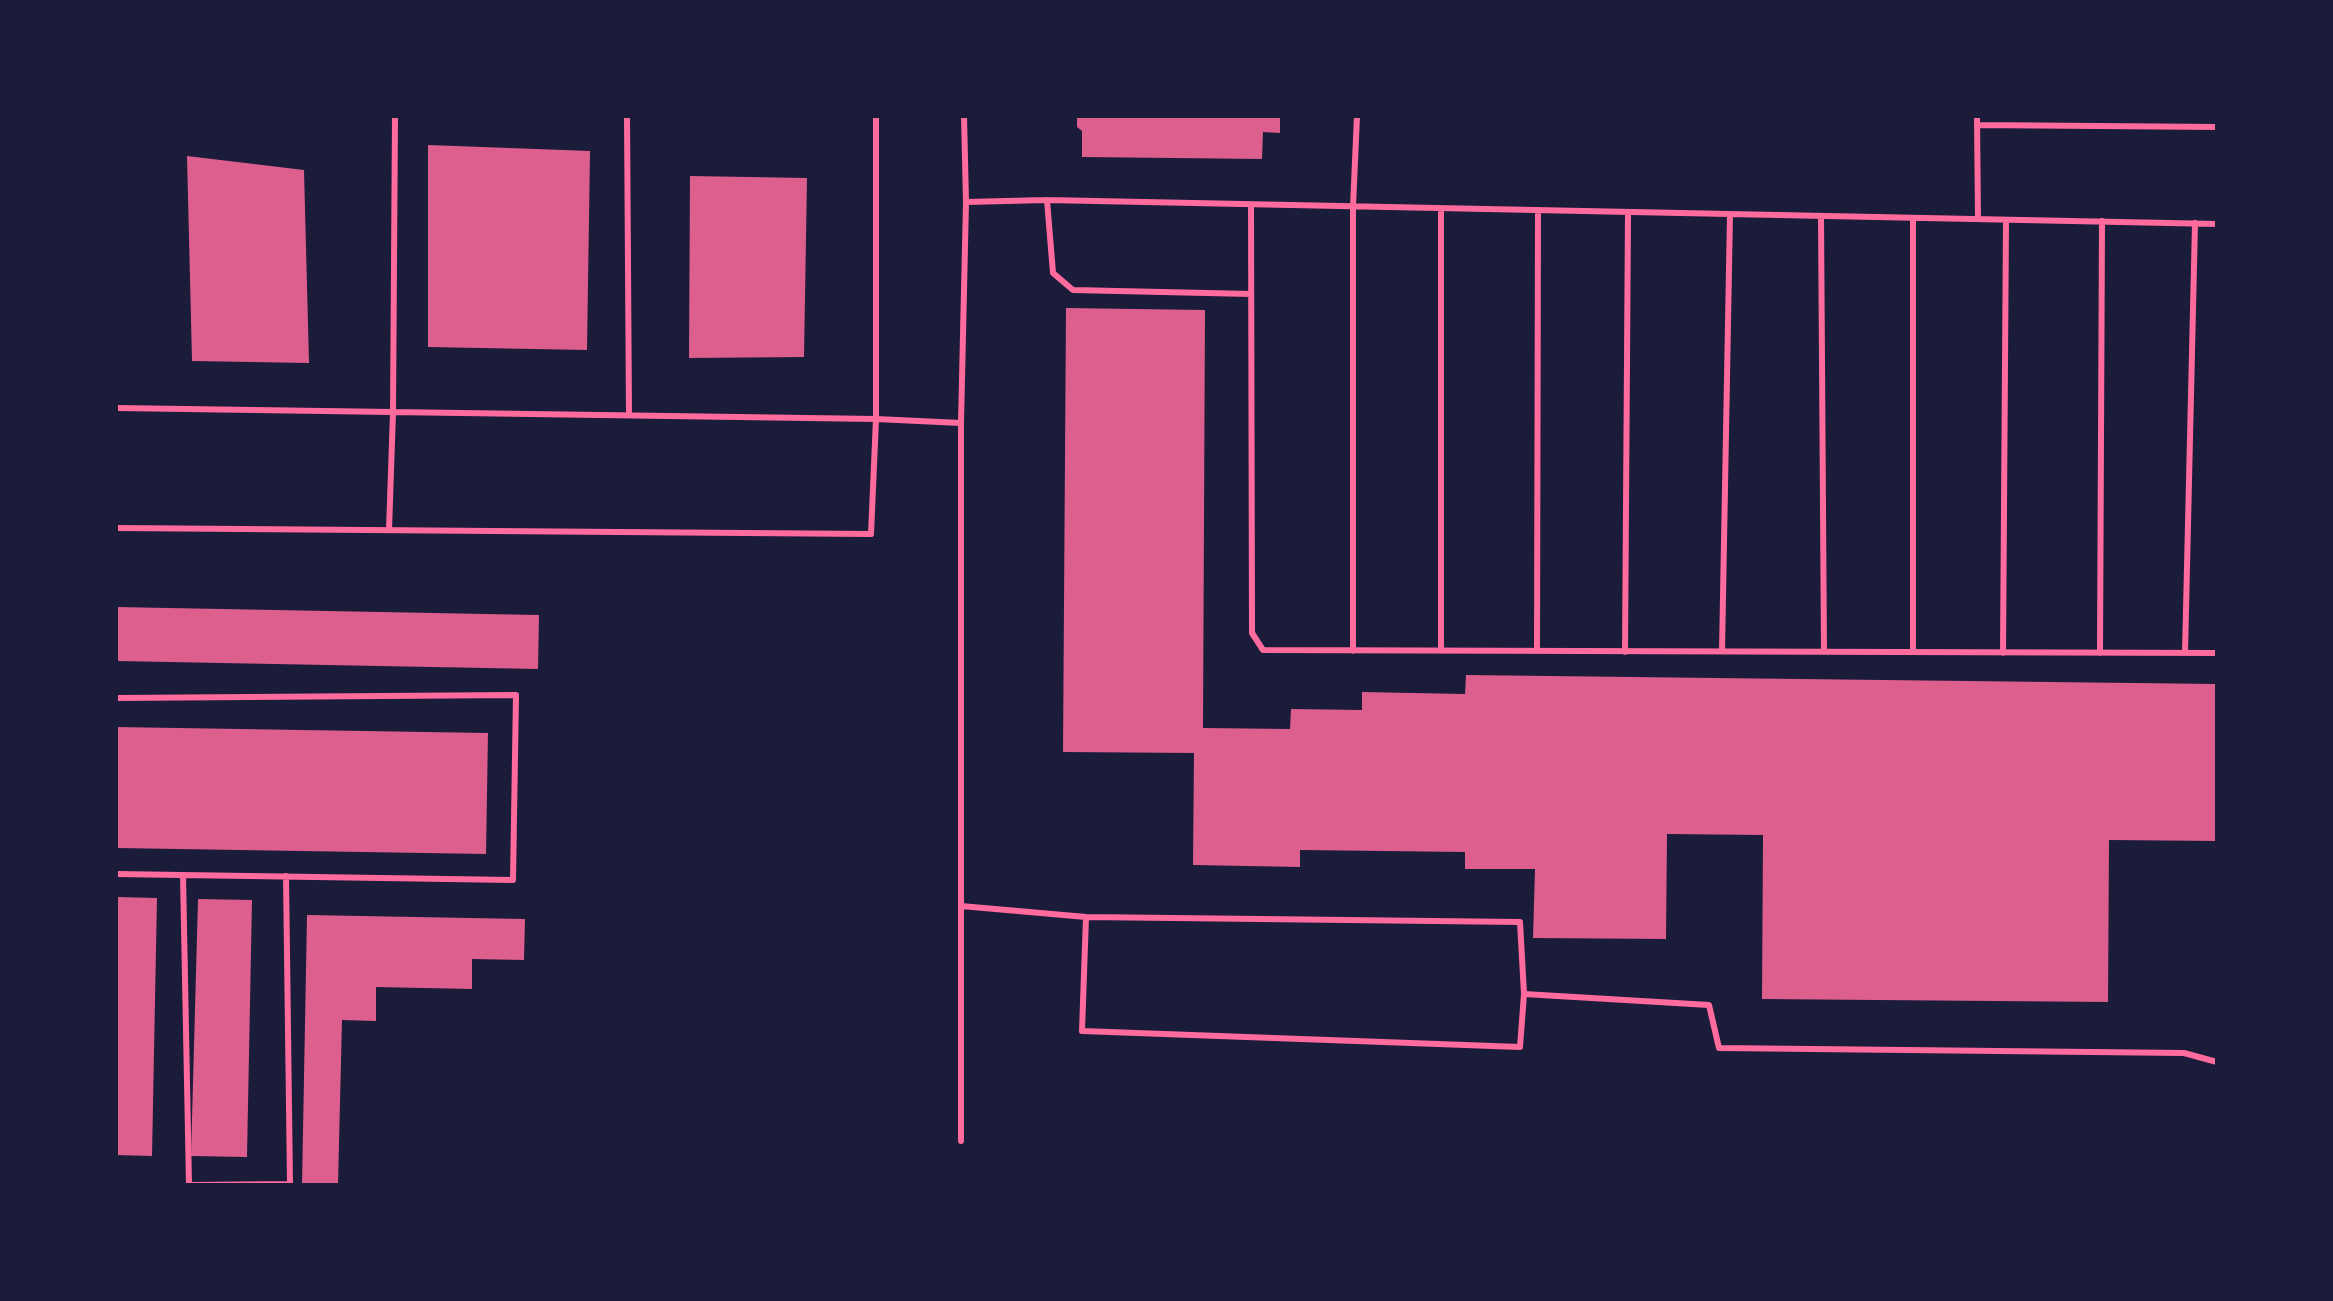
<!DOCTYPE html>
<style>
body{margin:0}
#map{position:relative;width:2333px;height:1301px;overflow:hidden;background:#1b1b3a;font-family:Commissioner,sans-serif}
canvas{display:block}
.frame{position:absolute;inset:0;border:118px solid #1b1b3a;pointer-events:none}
</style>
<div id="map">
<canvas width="2333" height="1301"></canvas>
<div class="frame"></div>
</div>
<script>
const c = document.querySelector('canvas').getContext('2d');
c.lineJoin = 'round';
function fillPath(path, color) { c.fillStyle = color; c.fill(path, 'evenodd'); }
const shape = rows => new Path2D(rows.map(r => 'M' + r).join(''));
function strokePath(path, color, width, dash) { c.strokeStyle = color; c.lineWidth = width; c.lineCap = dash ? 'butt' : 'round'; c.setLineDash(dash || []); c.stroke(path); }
const building = shape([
 [1077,116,1280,116,1280,133,1263,132,1262,159,1082,157,1082,131,1077,127],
 [428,145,590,151,587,350,428,347],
 [187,156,304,170,309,363,192,361],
 [690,176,807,178,804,357,689,358],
 [1066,308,1205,310,1203,728,1290,729,1291,709,1362,710,1362,692,1465,694,1466,675,2217,684,2217,841,2109,840,2108,1002,1762,999,1763,835,1667,834,1666,939,1533,938,1535,869,1465,869,1465,852,1300,850,1300,867,1193,865,1194,753,1063,752],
 [116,607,539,615,538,669,116,661],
 [116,727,488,733,486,854,116,848],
 [116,897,157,898,152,1156,116,1155],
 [198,899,252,900,247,1157,191,1156],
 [307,915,525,919,524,960,472,959,472,989,376,987,376,1021,342,1020,338,1185,302,1185]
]);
const service = shape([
 [627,116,629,415],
 [1977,116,1978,219],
 [1977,125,2217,127],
 [1047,200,1053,273,1073,290,1251,294],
 [966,202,1047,200,2217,224],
 [1251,205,1252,633,1263,650,2217,653],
 [1821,216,1824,652],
 [1913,218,1913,652],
 [116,408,876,419,961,423],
 [116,528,871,534,876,419,876,116],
 [389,530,393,412,395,116],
 [1353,651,1353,207,1357,116],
 [1441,651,1441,209],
 [1537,651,1538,210],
 [1722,651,1730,214],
 [1625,652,1628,213],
 [2003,653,2006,220],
 [2100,653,2102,221],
 [2185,653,2195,223],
 [116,698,516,695,513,880,116,874],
 [183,875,189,1185],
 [961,906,1086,917,1520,922,1524,994,1709,1005,1719,1048,2184,1053,2217,1062],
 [1086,917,1082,1031,1520,1047,1524,994],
 [961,1141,961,423,966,202,964,116],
 [191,1185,290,1184,286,876]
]);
fillPath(building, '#dd5f8e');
strokePath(service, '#ff6b9d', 6);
</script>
